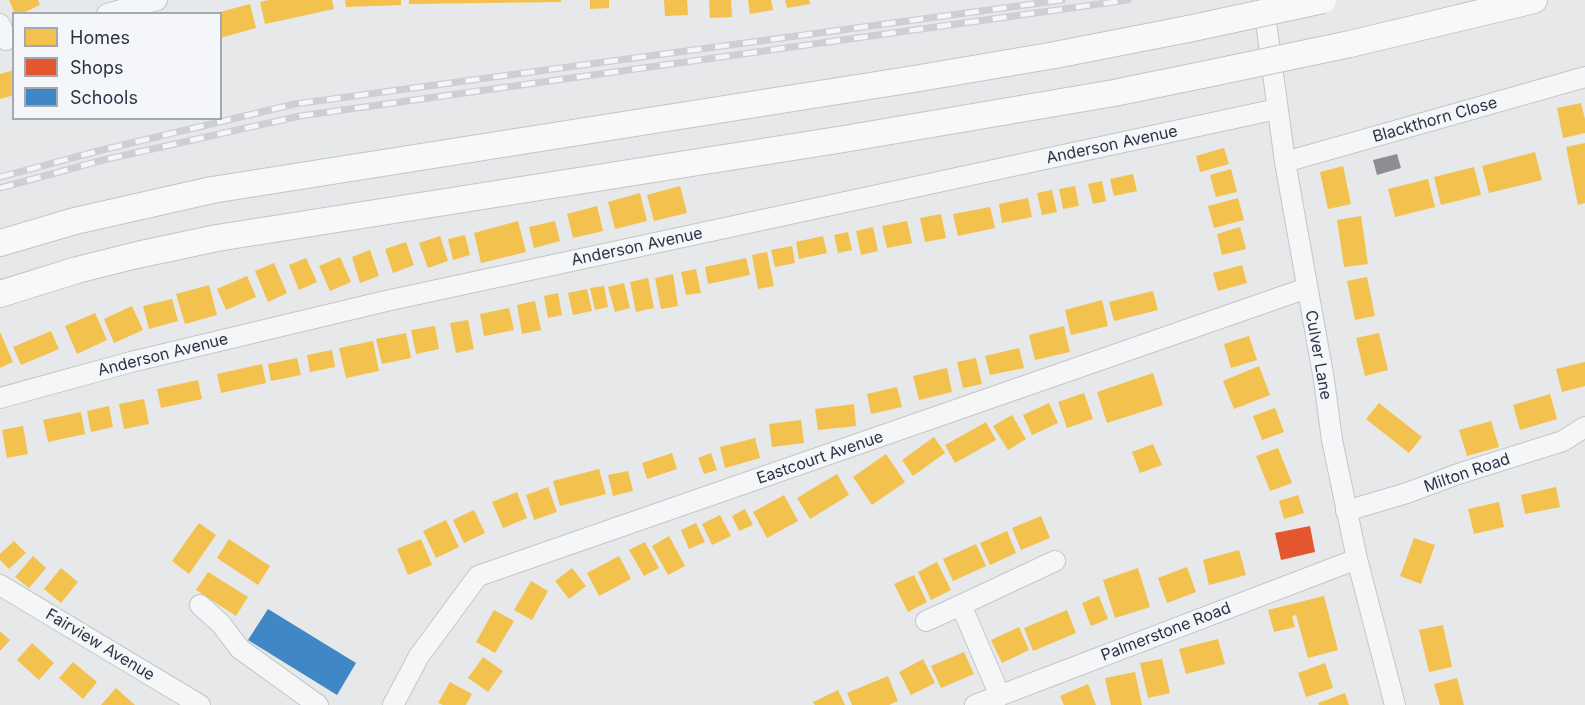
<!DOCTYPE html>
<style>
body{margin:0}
#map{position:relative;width:1585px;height:705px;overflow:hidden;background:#e6e8ea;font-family:Inter,sans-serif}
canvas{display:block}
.legend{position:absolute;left:12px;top:12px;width:210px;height:108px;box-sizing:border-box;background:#f4f6f9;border:2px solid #a4a8b1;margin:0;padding:8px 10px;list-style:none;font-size:18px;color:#2b3445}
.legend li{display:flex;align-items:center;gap:12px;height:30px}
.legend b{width:30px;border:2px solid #a4a8b1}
</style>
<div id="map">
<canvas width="1585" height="705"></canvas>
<ul class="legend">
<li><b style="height:16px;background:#f2c14e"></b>Homes</li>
<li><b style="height:16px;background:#e4572e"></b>Shops</li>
<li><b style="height:16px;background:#3f88c5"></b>Schools</li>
</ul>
</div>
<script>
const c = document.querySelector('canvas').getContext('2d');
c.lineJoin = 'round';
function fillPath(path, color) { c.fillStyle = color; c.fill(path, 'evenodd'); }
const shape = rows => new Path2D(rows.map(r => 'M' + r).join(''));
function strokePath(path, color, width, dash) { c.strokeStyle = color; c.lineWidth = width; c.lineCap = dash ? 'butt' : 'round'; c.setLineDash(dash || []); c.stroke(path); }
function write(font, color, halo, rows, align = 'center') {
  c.font = font + ' Inter,sans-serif'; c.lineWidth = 6; c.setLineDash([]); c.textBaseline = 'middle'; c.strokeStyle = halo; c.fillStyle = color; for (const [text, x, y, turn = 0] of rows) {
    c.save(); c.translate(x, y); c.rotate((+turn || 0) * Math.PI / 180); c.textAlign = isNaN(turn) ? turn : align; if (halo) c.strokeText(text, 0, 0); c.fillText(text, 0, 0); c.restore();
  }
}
const homes = shape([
 [9,0,38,0,40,5,21,14,15,14],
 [269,0,332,0,334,9,265,24,260,2],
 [345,0,401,0,401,5,346,7],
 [409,0,561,0,561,2,409,4],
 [590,0,609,0,609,8,590,9],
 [664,0,687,0,688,15,665,16],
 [709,0,731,0,732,17,710,18],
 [748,0,771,0,773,10,750,14],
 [785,0,809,0,810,4,787,8],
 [250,4,256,28,220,38,220,12],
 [14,70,14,95,0,99,0,74],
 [1581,103,1585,119,1585,133,1563,138,1557,108],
 [1585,143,1585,203,1578,205,1566,147],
 [1224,148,1229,164,1200,172,1196,156],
 [1535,152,1542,180,1489,193,1482,166],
 [1343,166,1351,204,1328,209,1320,172],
 [1474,167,1481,195,1441,205,1434,177],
 [1231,169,1237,192,1216,197,1210,175],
 [1133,174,1137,191,1114,196,1110,179],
 [1428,179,1435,207,1395,217,1388,189],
 [1102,181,1106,201,1093,204,1088,184],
 [680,186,687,213,654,221,647,195],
 [1075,186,1079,206,1063,209,1059,189],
 [1052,190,1057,212,1042,215,1037,193],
 [640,193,647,221,615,229,608,202],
 [1028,198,1032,217,1002,223,999,204],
 [1238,198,1244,220,1214,228,1208,206],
 [597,206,603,231,573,238,567,214],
 [990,207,995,228,958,236,953,214],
 [941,214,946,238,925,242,920,218],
 [1361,216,1368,264,1344,267,1337,220],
 [518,221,526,252,481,263,474,233],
 [555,221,560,241,534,248,529,227],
 [907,221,912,243,887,248,882,226],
 [873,227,878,251,861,255,856,231],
 [1240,227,1246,249,1222,255,1217,234],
 [848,232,852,250,838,253,834,235],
 [465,235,470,255,453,260,448,239],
 [440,236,448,261,428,268,419,243],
 [823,236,827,253,799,259,796,242],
 [406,242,414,265,393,273,385,249],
 [792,246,795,263,775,267,771,250],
 [370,250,379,276,360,283,352,257],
 [767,252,774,286,758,289,752,255],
 [340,257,351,282,330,291,319,266],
 [306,258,317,282,299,290,289,265],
 [746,258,750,275,708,284,705,267],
 [274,263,287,293,268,302,255,271],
 [1242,265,1247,283,1218,291,1213,273],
 [696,269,701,293,686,295,681,272],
 [673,274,678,306,661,309,655,278],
 [247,276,256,297,226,310,217,289],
 [1367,277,1375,316,1355,320,1347,281],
 [648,278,654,308,636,312,630,282],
 [624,283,630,308,615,312,608,287],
 [209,285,217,315,185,324,176,294],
 [604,286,608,307,595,310,590,288],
 [587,289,592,311,573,315,568,293],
 [1153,291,1158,310,1114,321,1109,302],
 [558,293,562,315,548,318,544,296],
 [172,299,178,321,149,329,143,306],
 [1102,300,1108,326,1071,335,1065,310],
 [535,301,541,330,522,334,517,305],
 [132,306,143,330,114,343,104,319],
 [509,308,514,330,484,336,480,314],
 [95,313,107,340,77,354,65,326],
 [468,320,474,349,456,353,450,323],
 [435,326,439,349,416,354,411,330],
 [1064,326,1070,352,1035,360,1029,335],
 [51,331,59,349,21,365,13,347],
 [0,332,13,362,0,368],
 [406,333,411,358,382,364,376,339],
 [1379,333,1388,370,1365,376,1356,338],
 [1249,336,1257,360,1231,368,1224,344],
 [373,341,379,371,346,378,339,348],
 [1019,348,1024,368,990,375,985,356],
 [332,350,335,367,310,372,307,355],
 [297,358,301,375,271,381,268,364],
 [976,358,982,384,963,388,957,362],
 [1585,362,1585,386,1562,392,1556,369],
 [262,364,266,383,221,393,217,374],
 [1259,366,1270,395,1234,409,1223,381],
 [947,368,952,392,919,400,913,376],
 [1153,373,1163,405,1107,423,1097,392],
 [198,380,202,399,161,408,157,389],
 [897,387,902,407,871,414,867,394],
 [1084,393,1093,419,1067,428,1058,402],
 [1550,394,1557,419,1520,430,1513,405],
 [144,399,149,424,124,429,119,404],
 [1049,403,1058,423,1032,435,1023,415],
 [1379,403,1422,437,1409,453,1366,419],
 [854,404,856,426,818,430,815,409],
 [109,406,113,427,91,432,87,411],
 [1275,408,1284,432,1262,440,1253,416],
 [81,412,85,434,48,442,43,420],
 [1012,415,1026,439,1008,450,993,426],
 [801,420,804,443,772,447,769,424],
 [1491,421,1499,447,1467,456,1459,430],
 [986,422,996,440,955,463,945,445],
 [23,426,28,454,7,458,2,430],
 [934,437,945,453,913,476,902,460],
 [755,438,760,458,725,468,720,447],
 [1153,444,1162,465,1140,473,1132,452],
 [1278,448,1292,483,1270,491,1256,456],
 [672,453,677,469,647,479,642,463],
 [711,453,717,470,704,474,698,458],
 [886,454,905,482,872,505,853,477],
 [599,469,606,494,560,506,553,481],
 [628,471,633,491,613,496,608,475],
 [837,474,849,495,810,519,797,498],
 [548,487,557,512,534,520,526,495],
 [1556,487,1560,507,1525,514,1521,495],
 [517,492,527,518,503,528,492,502],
 [784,495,798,521,767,538,753,512],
 [1298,495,1304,513,1284,519,1279,501],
 [1499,502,1504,527,1474,534,1468,509],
 [745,509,753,525,739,531,732,516],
 [474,510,485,533,464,543,453,520],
 [720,515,731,536,712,545,702,524],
 [1041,516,1050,538,1021,550,1012,528],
 [446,520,459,547,436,558,423,531],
 [199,523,216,535,189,574,172,561],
 [696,523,705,542,689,549,681,530],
 [1007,531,1016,553,990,565,980,543],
 [669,536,685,566,668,575,652,546],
 [1414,538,1435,545,1421,584,1400,576],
 [229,539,270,566,258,585,217,558],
 [421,539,432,565,408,575,397,549],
 [14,541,26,553,9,569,0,560,0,554],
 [645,542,659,568,644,576,629,550],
 [976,544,986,566,953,581,943,559],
 [1239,550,1246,575,1209,585,1203,560],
 [33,556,46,568,29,588,15,577],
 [619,556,631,579,599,596,587,573],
 [937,562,951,590,931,600,918,572],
 [1187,567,1196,592,1167,603,1158,578],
 [61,568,78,582,61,603,44,589],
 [572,568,586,586,569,599,555,581],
 [1138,568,1150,607,1115,618,1103,580],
 [208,572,248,597,236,616,196,590],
 [914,575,927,602,908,612,894,584],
 [531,581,548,591,532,620,514,610],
 [1099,596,1108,619,1091,626,1082,603],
 [1324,596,1338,650,1308,658,1296,615,1292,616,1295,627,1274,632,1268,610],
 [494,610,514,621,495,653,476,642],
 [1067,610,1076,633,1033,651,1024,628],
 [1443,625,1452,667,1429,672,1419,630],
 [1019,627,1029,650,1002,663,991,640],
 [0,631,10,640,0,651],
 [1218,639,1225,664,1186,674,1179,649],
 [32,643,54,663,39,680,17,660],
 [964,652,974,674,941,688,931,666],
 [483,657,503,671,488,692,468,678],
 [923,659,935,683,911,695,899,672],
 [1162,659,1170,693,1148,698,1140,663],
 [73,662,97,682,83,699,59,678],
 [1325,663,1333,688,1306,697,1298,673],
 [1135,672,1142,705,1111,705,1105,678],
 [888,676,898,701,889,705,852,705,847,693],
 [1457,678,1464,705,1440,705,1434,684],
 [450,682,472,694,466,705,443,705,438,703],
 [1088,684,1096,705,1064,705,1060,696],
 [116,688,127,698,135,705,101,705],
 [838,690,845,705,815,705,813,702],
 [1345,693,1349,705,1319,705,1318,703]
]);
const shops = shape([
 [1310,526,1315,552,1281,560,1275,533]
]);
const schools = shape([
 [268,609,356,663,337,695,248,640]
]);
const industry = shape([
 [1397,154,1401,168,1377,175,1373,160]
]);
const minor = shape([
 [1263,0,1285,162,1324,380,1332,440,1357,559,1395,705],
 [107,14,157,0],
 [0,24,6,40],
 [1285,162,1585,77],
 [0,398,131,362,386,301,1277,109],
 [1346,511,1407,493,1458,474,1563,441,1585,427],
 [0,585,200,705],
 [200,605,221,624,240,649,318,705],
 [926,621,961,605],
 [1000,696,961,605,1055,561],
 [393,705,419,656,478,576,1307,288],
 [975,705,1357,559]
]);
const major = shape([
 [1350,44,1534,0],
 [0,243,75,221,212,190,914,79,1055,55,1188,29],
 [0,294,77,270,137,255,217,238,844,139,1114,93,1202,75]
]);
const rail = shape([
 [0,177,106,149,295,104,1062,0],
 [0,188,103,160,300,116,1128,0]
]);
const majorBridge = shape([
 [1188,29,1323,0],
 [1202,75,1350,44]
]);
const streetNames = [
 ["Blackthorn Close",1435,120,-16],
 ["Anderson Avenue",1112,145,-12],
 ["Anderson Avenue",637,247,-12],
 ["Anderson Avenue",163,355,-14],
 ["Culver Lane",1318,355,80],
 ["Eastcourt Avenue",820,458,-19],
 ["Milton Road",1467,473,-19],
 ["Palmerstone Road",1166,632,-21],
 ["Fairview Avenue",100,645,31]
];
fillPath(homes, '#f2c14e');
fillPath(shops, '#e4572e');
fillPath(schools, '#3f88c5');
fillPath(industry, '#8d8d92');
strokePath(minor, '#c4c6c8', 22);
strokePath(major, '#c2c5c8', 28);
strokePath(minor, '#f5f6f7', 20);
strokePath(major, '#f8f8f8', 26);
strokePath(rail, '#cecfd2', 7);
strokePath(rail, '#f4f6f9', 4.5, [14]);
strokePath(majorBridge, '#c2c5c8', 28, []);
strokePath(majorBridge, '#f8f8f8', 26);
write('16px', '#2b3445', '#f4f6f9', streetNames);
</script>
